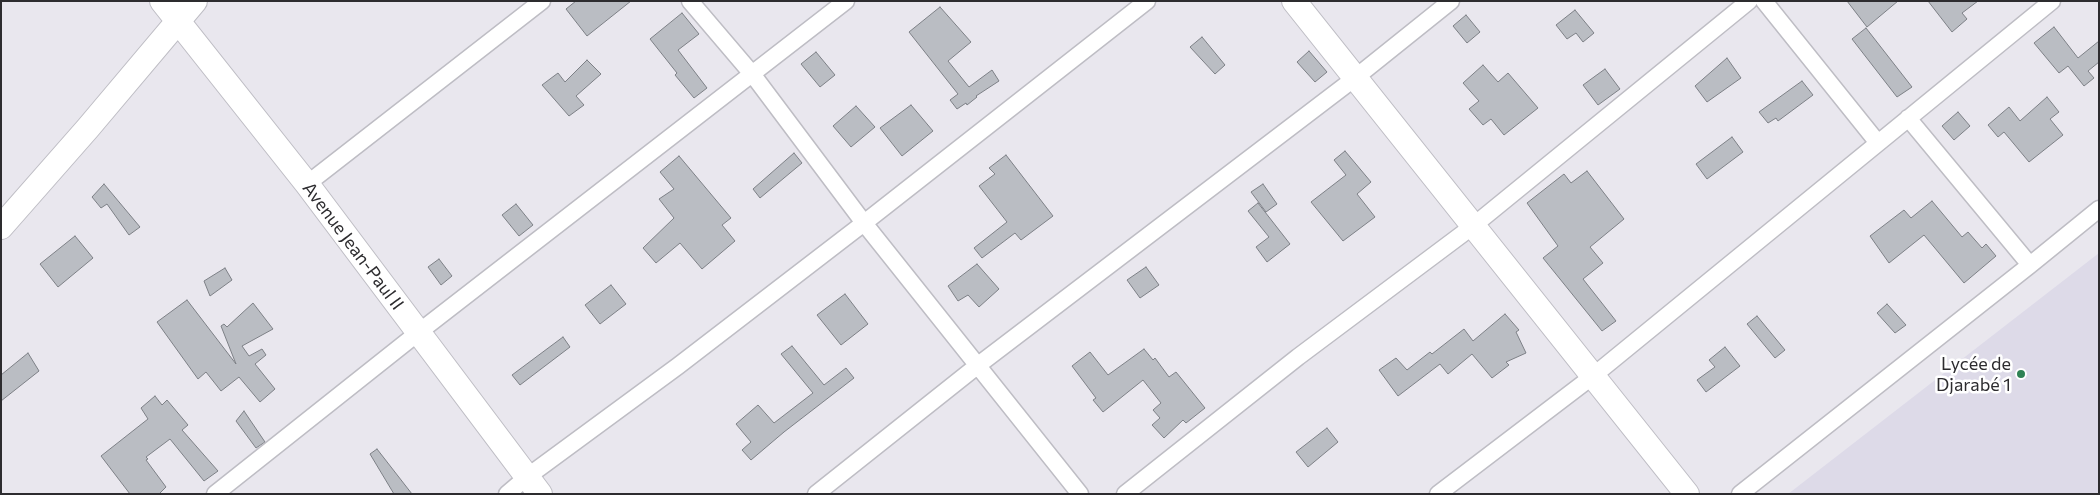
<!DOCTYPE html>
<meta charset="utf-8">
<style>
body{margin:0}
#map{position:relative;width:2100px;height:495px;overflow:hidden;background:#e9e7ee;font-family:Commissioner,sans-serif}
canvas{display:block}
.frame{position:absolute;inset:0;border:2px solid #2d2c2f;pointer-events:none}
</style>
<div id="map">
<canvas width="2100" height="495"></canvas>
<div class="frame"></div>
</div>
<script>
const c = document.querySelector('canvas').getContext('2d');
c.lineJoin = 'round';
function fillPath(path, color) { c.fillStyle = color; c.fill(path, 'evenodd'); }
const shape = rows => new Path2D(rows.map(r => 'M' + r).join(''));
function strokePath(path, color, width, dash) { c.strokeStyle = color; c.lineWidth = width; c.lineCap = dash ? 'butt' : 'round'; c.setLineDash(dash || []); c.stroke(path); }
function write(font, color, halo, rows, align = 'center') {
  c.font = font + ' Commissioner,sans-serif'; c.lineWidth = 5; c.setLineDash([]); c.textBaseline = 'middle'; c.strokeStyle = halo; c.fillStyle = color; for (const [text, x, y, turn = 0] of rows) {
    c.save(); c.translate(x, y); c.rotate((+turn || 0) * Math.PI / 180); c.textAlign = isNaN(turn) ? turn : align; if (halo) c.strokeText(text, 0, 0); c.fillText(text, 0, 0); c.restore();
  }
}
const built = shape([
 [2099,253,2099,494,1788,494]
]);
const building = shape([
 [576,1,631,1,587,36,566,9,576,1],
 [1847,1,1898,1,1867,27,1847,1],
 [1928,1,1978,1,1962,13,1967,19,1952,32,1928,1],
 [940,7,971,42,948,61,969,87,992,70,999,81,976,96,977,97,967,105,966,103,957,109,950,100,958,94,909,32,940,7],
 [1575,10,1594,33,1583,42,1576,33,1567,39,1556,25,1575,10],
 [682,13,699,34,678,50,707,88,694,98,675,75,677,73,650,39,682,13],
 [1466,15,1480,32,1467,43,1453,26,1466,15],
 [2054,27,2078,58,2099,41,2099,62,2088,71,2094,78,2084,86,2068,66,2059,73,2034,43,2054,27],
 [1866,28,1912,87,1897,97,1852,39,1866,28],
 [1202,37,1225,65,1215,74,1190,47,1202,37],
 [1309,51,1327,72,1315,82,1297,62,1309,51],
 [816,52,835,75,820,87,801,64,816,52],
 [1727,58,1741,78,1707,102,1695,86,1727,58],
 [587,60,601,74,576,96,584,105,569,116,542,85,558,73,565,82,587,60],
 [1483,65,1498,82,1508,73,1538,108,1504,135,1491,119,1483,125,1469,109,1479,101,1463,83,1483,65],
 [1605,69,1620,89,1598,105,1583,85,1605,69],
 [1802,81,1813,95,1778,121,1776,118,1768,123,1759,112,1802,81],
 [2047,97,2059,112,2050,119,2063,135,2029,162,2004,132,1998,137,1988,125,2009,107,2020,121,2047,97],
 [911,105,933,131,902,156,880,128,911,105],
 [856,106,875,127,851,147,833,126,856,106],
 [1958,112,1970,126,1954,140,1942,126,1958,112],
 [1732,137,1743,152,1707,179,1696,164,1732,137],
 [1345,151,1371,182,1357,194,1375,217,1343,241,1311,202,1346,175,1334,160,1345,151],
 [794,153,802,163,760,198,753,189,794,153],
 [1006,155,1053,216,1021,240,1015,233,982,258,974,248,1007,222,979,186,995,174,989,168,1006,155],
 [679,156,731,218,722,225,735,241,702,269,680,243,656,263,643,248,674,218,659,199,674,189,660,172,679,156],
 [1587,171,1624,219,1590,247,1603,263,1583,279,1616,321,1602,331,1543,258,1558,246,1527,203,1564,174,1571,183,1587,171],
 [104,184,140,227,129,235,107,204,101,208,92,197,104,184],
 [1263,184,1277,204,1266,212,1251,192,1263,184],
 [1932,201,1962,237,1968,232,1982,248,1986,244,1996,256,1964,283,1924,235,1889,263,1870,236,1904,210,1911,218,1932,201],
 [1258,203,1290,244,1267,262,1256,247,1269,237,1248,211,1258,203],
 [516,204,533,225,519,236,502,215,516,204],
 [75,236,93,258,58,287,40,264,75,236],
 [439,259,452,276,441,285,428,267,439,259],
 [977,264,999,289,979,307,968,295,958,301,948,286,977,264],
 [1146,267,1159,285,1140,298,1127,280,1146,267],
 [225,268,232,280,210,296,204,281,225,268],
 [611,285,626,304,600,324,585,305,611,285],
 [845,294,868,324,841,345,817,315,845,294],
 [187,300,236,364,221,326,224,324,227,327,253,303,273,329,242,346,249,356,262,349,266,355,255,364,275,389,260,402,239,377,221,391,206,372,198,379,157,322,187,300],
 [1887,304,1906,325,1895,333,1877,313,1887,304],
 [1505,314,1519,330,1516,332,1526,353,1506,362,1509,365,1492,378,1472,354,1448,374,1440,364,1398,396,1379,370,1396,358,1407,370,1430,352,1432,354,1464,329,1473,341,1505,314],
 [1757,316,1785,350,1775,358,1747,324,1757,316],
 [563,337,570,347,520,385,512,375,563,337],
 [792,346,824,385,846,368,854,378,784,432,751,460,742,450,751,442,736,424,758,405,774,423,813,393,781,354,792,346],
 [1725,347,1740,366,1706,392,1697,380,1715,367,1709,360,1725,347],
 [1144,349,1153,360,1155,358,1169,377,1176,372,1205,408,1186,423,1183,420,1164,438,1152,425,1160,418,1153,410,1161,403,1143,380,1103,412,1093,400,1096,398,1072,366,1090,352,1108,375,1144,349],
 [28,353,39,371,1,401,1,375,28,353],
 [155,396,162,405,167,400,188,425,182,430,218,471,204,481,170,439,146,457,148,459,146,460,166,487,159,494,130,494,101,456,148,419,141,408,155,396],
 [244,411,265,442,256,448,236,421,244,411],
 [1327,428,1338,442,1308,467,1296,452,1327,428],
 [377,449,412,494,394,494,370,454,377,449]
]);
const street = shape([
 [690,1,753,75,864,223,1080,494],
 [1764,1,1878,143],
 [1908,118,2030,265],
 [307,184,542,1],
 [215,494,419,332,846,1],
 [507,494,527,477,678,366,864,223,1147,1],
 [816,494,977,366,1355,78,1451,1],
 [1125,494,1298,357,1473,226,1749,1],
 [1438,494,1593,376,2052,1],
 [1740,494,2030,265,2099,209]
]);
const secondary = shape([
 [162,1,307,184,540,494],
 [1294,1,1687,494],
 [1,227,88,128,195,1]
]);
const markers = [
 [2021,374,5,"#2e8254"]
];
const streetNames = [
 ["Avenue Jean-Paul II",353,246,53]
];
const poiNames = [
 ["Lycée de",2011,364],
 ["Djarabé 1",2011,385]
];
fillPath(built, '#dddae8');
fillPath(building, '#babdc3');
strokePath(building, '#7d8086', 1);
strokePath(street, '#bebdc4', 19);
strokePath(secondary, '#bebdc4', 26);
strokePath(street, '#fff', 16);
strokePath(secondary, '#fff', 24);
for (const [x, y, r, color] of markers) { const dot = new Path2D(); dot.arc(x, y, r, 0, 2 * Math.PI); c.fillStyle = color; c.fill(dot); strokePath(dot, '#fff', 2); }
write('18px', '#2d2c2f', '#fff', streetNames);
write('18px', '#2d2c2f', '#fff', poiNames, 'right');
</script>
